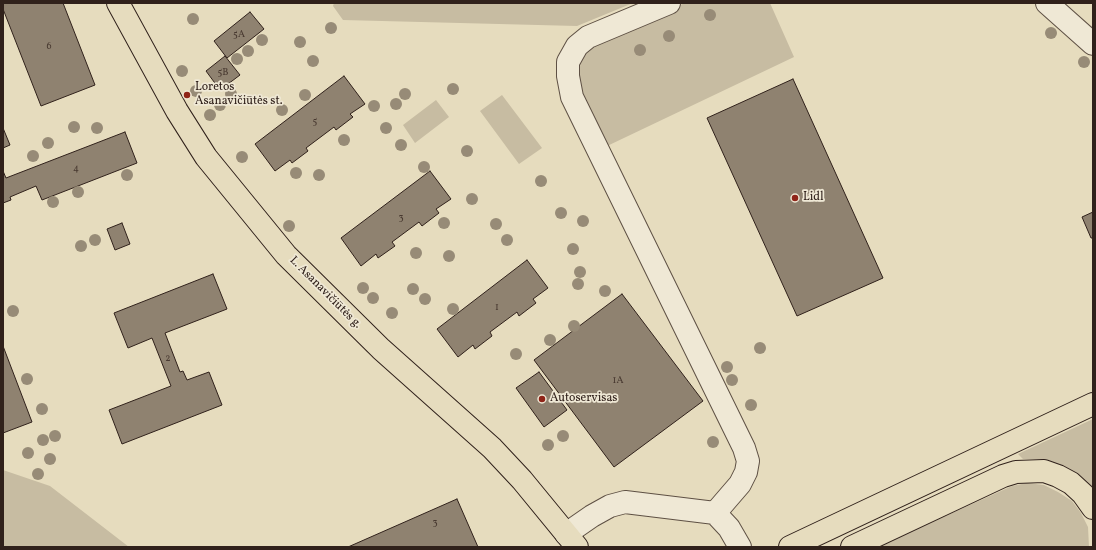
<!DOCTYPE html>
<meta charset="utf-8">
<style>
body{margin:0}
#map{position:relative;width:1096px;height:550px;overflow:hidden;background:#e6dcbe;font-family:Vollkorn,serif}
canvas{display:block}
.frame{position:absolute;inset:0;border:4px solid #30211b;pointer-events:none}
</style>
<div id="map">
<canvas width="1096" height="550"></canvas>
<div class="frame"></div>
</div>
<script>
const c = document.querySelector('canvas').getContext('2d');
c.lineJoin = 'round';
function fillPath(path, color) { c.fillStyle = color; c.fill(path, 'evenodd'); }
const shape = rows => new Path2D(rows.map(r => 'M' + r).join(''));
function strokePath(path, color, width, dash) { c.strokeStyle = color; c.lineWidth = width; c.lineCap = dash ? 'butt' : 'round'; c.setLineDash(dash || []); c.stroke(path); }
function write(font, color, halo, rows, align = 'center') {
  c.font = font + ' Vollkorn,serif'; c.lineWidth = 3.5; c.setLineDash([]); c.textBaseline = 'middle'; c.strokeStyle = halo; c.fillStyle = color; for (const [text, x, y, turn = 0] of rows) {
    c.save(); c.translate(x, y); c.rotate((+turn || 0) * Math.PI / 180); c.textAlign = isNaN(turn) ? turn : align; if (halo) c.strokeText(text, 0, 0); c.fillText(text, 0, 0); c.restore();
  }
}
const green = shape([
 [334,3,633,3,577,26,343,20,333,6],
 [685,3,770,3,794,57,605,147,574,73,579,54,603,37],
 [502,95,542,148,519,164,480,111],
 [436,100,449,117,415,143,403,125],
 [1093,419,1093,489,1070,470,1055,463,1037,459,1023,459,1018,454],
 [3,470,50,486,129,547,3,547],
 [1027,483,1044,485,1058,492,1072,501,1081,513,1088,527,1089,547,877,547,1012,486]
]);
const building = shape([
 [3,3,63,3,95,85,41,106,3,9,3,3],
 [250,12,264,29,227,58,214,41,250,12],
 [225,56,240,75,220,90,206,71,225,56],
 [344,76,365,104,350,114,353,117,336,130,334,127,306,148,308,151,292,163,290,160,275,171,255,144,344,76],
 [793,79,883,278,797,316,707,118,793,79],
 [3,128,10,145,3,148,3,128],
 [125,132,137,163,42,200,36,186,10,197,11,200,3,203,3,171,6,178,125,132],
 [430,171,451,199,436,209,439,213,422,226,419,222,392,242,395,246,378,258,376,254,361,266,341,238,430,171],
 [1093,212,1093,238,1091,238,1082,217,1093,212],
 [122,223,130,244,115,250,107,229,122,223],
 [527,260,548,288,533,299,536,303,519,316,517,312,490,332,492,336,475,349,473,345,458,357,437,329,527,260],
 [213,274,227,309,165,333,180,372,183,371,187,380,209,372,222,405,122,444,109,410,171,386,152,338,128,348,114,313,213,274],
 [622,294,703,401,614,467,534,360,622,294],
 [3,346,32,422,3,433,3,346],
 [539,372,567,410,544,427,516,388,539,372],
 [457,499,478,547,348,547,457,499]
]);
const minor = shape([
 [669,3,588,37,577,46,568,62,568,76,572,97,744,448,748,461,746,472,740,484,715,513],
 [1047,3,1093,44],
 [566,534,592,516,610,506,625,502,715,513,729,528,740,547]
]);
const major = shape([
 [118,3,177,111,206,157,286,255,381,349,492,448,522,480,577,547]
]);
const highway = shape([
 [790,547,1093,404],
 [852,547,1003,476,1016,472,1044,471,1058,476,1071,483,1083,494,1093,508]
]);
const trees = [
 [710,15],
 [193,19],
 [331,28],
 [1051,33],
 [669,36],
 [262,40],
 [300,42],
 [640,50],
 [248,51],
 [237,59],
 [313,61],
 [1084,62],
 [182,71],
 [453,89],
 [196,91],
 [231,94],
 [405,94],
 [305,95],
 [396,104],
 [220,105],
 [374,106],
 [282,110],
 [210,115],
 [74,127],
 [97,128],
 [386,128],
 [344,140],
 [48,143],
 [401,145],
 [467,151],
 [33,156],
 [242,157],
 [424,167],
 [296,173],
 [127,175],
 [319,175],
 [541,181],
 [78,192],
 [472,199],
 [53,202],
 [561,213],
 [583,221],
 [444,223],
 [496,224],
 [289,226],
 [95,240],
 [507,240],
 [81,246],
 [573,249],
 [416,253],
 [449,256],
 [580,272],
 [578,284],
 [363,288],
 [413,289],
 [605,291],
 [373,298],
 [425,299],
 [453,309],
 [13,311],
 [392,313],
 [574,326],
 [550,340],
 [760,348],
 [516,354],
 [727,367],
 [27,379],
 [732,380],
 [751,405],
 [42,409],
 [55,436],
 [563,436],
 [43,440],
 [713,442],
 [548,445],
 [28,453],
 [50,459],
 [38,474]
];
const markers = [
 [187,95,4,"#8f2418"],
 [795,198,4,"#8f2418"],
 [542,399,4,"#8f2418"]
];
const numberNames = [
 ["5A",239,35],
 ["6",49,47],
 ["5B",223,73],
 ["5",315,122],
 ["4",76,169],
 ["3",401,218],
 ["1",497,308],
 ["2",168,359],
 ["1A",618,381],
 ["3",435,523]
];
const poiNames = [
 ["Loretos",195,88],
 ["Asanavičiūtės st.",195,102],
 ["Lidl",803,198],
 ["Autoservisas",550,399]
];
const streetNames = [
 ["L. Asanavičiūtės g.",325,293,45]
];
fillPath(green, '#c7bca2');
fillPath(building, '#8f8270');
strokePath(building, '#30211b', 1);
strokePath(minor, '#5e5044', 24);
strokePath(major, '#30211b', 24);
strokePath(highway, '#30211b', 24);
strokePath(minor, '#efe8d5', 22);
strokePath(major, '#e6dcbe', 22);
strokePath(highway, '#e6dcbe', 22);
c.fillStyle = '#978b77';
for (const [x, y] of trees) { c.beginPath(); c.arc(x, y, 6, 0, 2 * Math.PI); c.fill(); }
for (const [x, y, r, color] of markers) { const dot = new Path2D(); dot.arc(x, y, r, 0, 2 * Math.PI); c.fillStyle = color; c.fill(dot); strokePath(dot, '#efe8d5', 1.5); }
write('10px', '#483930', null, numberNames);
write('12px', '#30211b', '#efe8d5', poiNames, 'left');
write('12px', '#30211b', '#efe8d5', streetNames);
</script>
